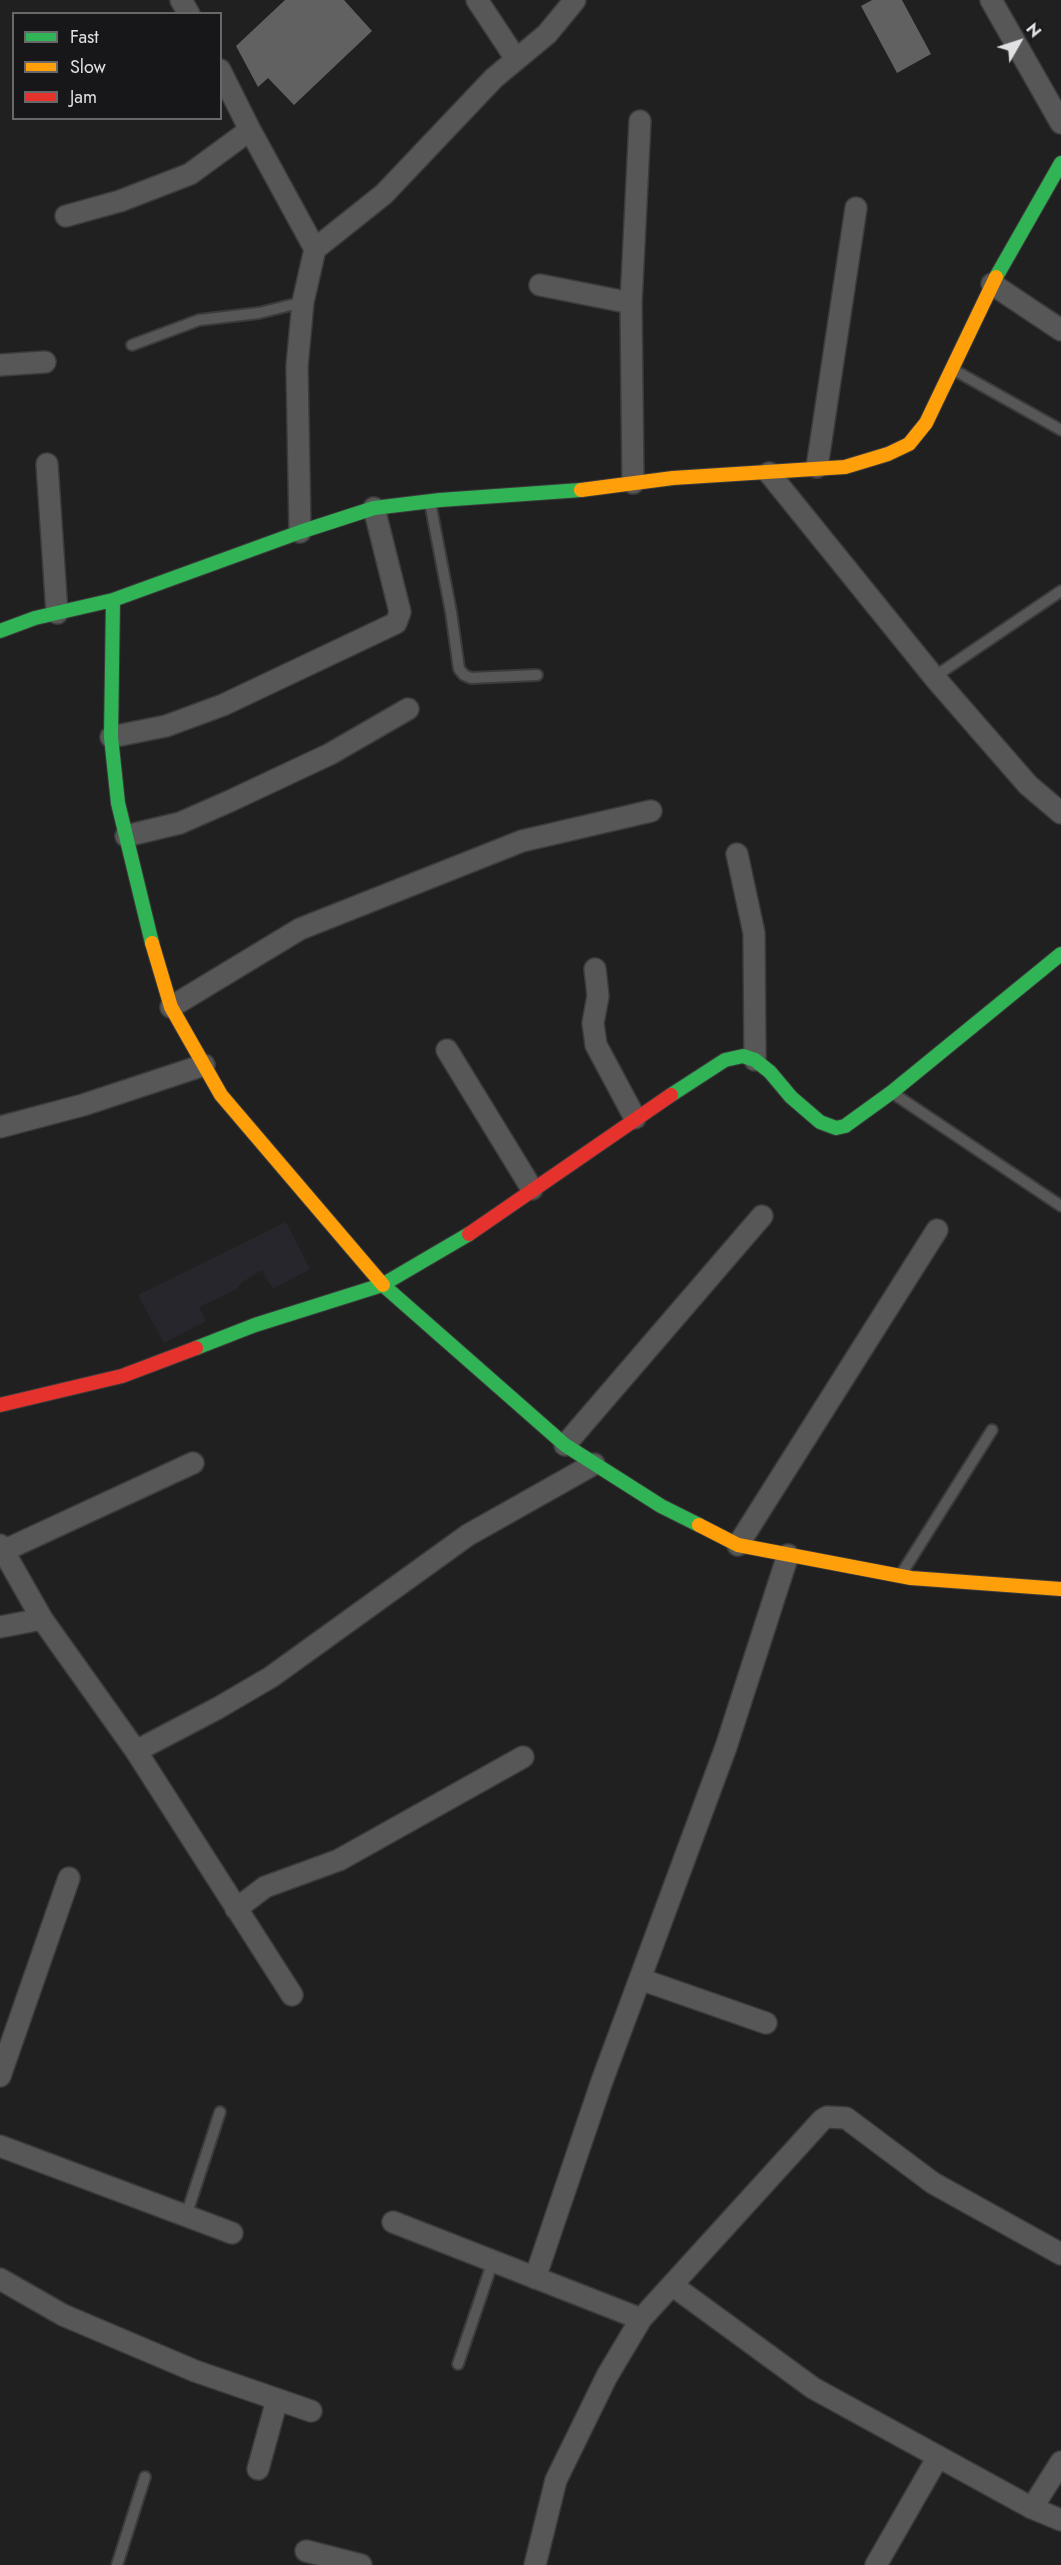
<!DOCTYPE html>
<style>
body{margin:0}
#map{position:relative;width:1061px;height:2565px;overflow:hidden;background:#202021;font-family:Jost,sans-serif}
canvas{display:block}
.legend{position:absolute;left:12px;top:12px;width:210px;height:108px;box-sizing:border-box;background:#171619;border:2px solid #686769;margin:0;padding:8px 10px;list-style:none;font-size:18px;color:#e1e0e2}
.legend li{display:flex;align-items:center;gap:12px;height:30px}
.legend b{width:30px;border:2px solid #686769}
.north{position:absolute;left:989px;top:12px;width:60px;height:60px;-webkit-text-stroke:4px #171619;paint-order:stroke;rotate:51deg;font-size:16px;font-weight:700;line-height:24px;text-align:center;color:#e1e0e2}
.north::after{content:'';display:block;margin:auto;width:21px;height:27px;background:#e1e0e2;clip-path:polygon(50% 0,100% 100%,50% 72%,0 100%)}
</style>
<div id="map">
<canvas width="1061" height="2565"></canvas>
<ul class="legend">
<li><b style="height:8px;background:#30b455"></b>Fast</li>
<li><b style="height:8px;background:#ff9f0a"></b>Slow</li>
<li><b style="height:8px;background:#e5322d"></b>Jam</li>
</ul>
<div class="north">N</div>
</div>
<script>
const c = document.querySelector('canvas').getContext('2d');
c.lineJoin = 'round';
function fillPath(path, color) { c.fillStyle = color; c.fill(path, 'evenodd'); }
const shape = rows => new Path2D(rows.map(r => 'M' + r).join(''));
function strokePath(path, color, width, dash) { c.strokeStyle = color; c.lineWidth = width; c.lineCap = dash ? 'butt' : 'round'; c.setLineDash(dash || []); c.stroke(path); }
const built = shape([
 [286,1222,310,1269,273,1289,262,1270,242,1282,237,1289,199,1307,206,1321,164,1343,138,1295]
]);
const building = shape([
 [285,0,344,0,372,31,294,105,268,78,258,87,236,46],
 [872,0,902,0,931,54,897,73,861,6]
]);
const lane = shape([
 [132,345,199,320,259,313,303,302],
 [954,370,1061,430],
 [430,502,451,612,459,669,464,675,471,678,537,675],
 [934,677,1061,591],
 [894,1094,1061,1206],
 [902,1573,992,1430],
 [186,2216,220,2112],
 [458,2364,493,2261],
 [117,2565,145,2477]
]);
const street = shape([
 [181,0,189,14],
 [477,0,516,59],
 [991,0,1061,123],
 [250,130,315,249],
 [66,216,120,201,190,174,250,130,220,70],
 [992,284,1061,330],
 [540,285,631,303,633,483],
 [631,303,640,121],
 [0,365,45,362],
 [47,464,57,613],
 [817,467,856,208],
 [769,473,934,677,1028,785,1061,813],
 [300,532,297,366,303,302,315,249,384,194,494,78,547,34,575,0],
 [111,737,166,726,223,705,396,623,400,612,374,508],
 [126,836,180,823,230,801,330,754,408,709],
 [737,854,754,933,755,1060],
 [595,969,598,996,593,1023,596,1045,635,1118],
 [171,1007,300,929,522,841,651,811],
 [447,1050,532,1189],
 [0,1127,83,1105,204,1065],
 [565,1445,762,1216],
 [0,1545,42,1619,136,1751,292,1995],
 [738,1545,937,1230],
 [3,1551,193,1463],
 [0,1627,42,1619],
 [136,1751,218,1708,271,1677,468,1535,594,1464],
 [236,1909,265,1887,339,1860,523,1757],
 [640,1979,766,2023],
 [0,2076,69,1878],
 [0,2146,232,2233],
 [393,2222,641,2319],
 [535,2278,602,2081,726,1747,788,1555],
 [0,2279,63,2315,195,2371,311,2411],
 [672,2285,813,2388,1032,2508,1061,2520],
 [258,2469,277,2400],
 [1032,2508,1061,2462],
 [306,2551,361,2565],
 [535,2565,556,2480,607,2376,641,2319,822,2120,827,2117,846,2118,933,2183,1061,2254],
 [876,2565,938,2457]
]);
const fast = shape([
 [996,277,1061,163],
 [113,600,111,737,118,803,152,943],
 [0,631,35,618,113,600,300,532,374,508,440,500,581,490],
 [671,1095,725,1060,743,1056,755,1060,770,1072,791,1097,820,1122,836,1128,845,1126,892,1092,1061,954],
 [383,1285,565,1445,661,1506,699,1525],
 [196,1348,255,1325,382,1285,469,1234]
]);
const slow = shape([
 [581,490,673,478,845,467,888,454,909,444,926,423,996,277],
 [152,943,171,1007,221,1095,383,1285],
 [699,1525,738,1545,911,1578,1061,1589]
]);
const jam = shape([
 [469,1234,671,1095],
 [0,1405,122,1376,196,1348]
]);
fillPath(built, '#28262d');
fillPath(building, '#616162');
strokePath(lane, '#3b3b3c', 14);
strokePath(street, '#3b3b3c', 24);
strokePath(fast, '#3b3b3c', 16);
strokePath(slow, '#3b3b3c', 16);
strokePath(jam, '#3b3b3c', 16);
strokePath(lane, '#575757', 10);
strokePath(street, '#575757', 21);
strokePath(fast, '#30b455', 14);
strokePath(slow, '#ff9f0a', 14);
strokePath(jam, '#e5322d', 14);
</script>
